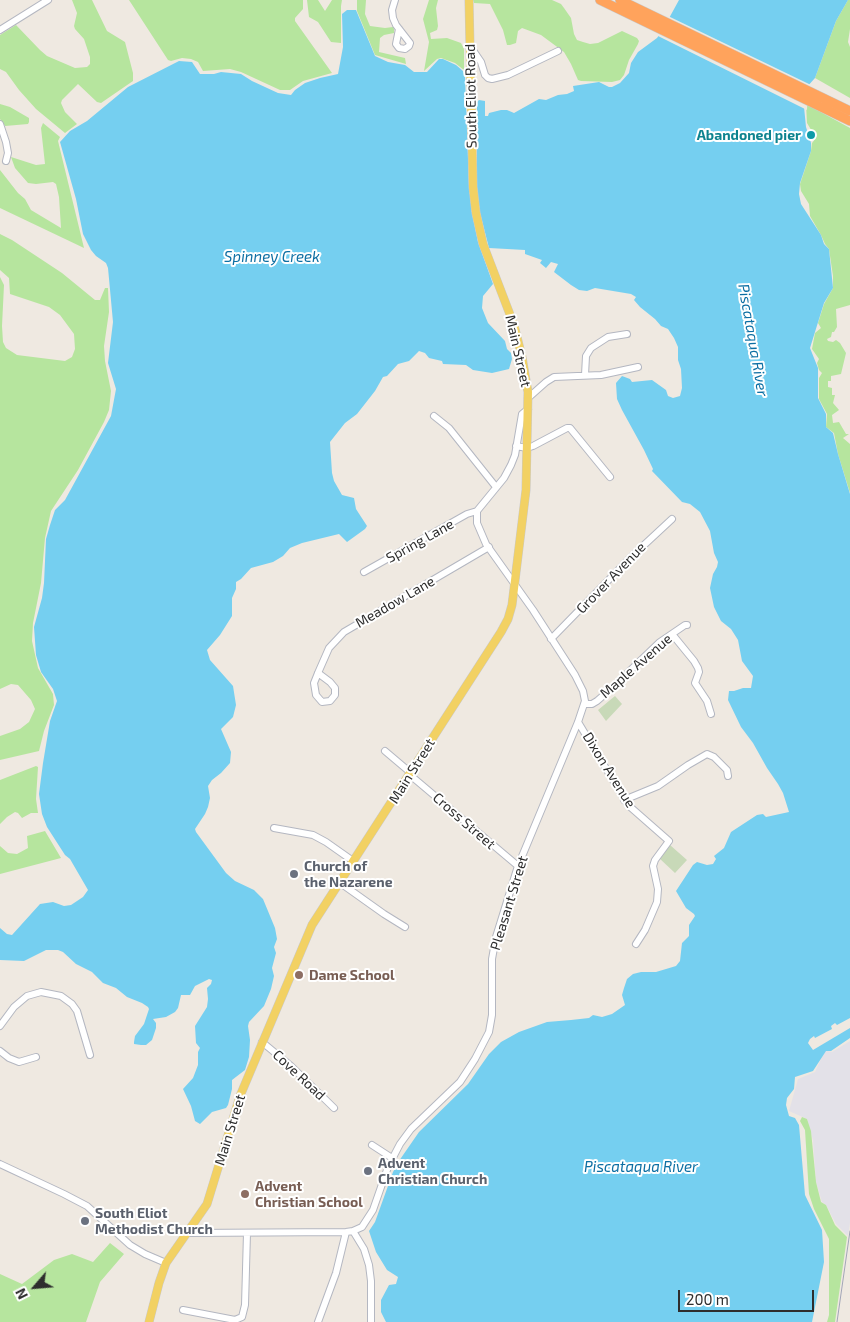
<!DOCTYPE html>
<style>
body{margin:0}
#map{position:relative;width:850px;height:1322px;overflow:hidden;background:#efe9e1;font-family:"Exo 2",sans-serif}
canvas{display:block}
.north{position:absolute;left:10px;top:1262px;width:50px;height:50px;-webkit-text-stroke:4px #fff;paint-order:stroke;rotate:243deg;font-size:14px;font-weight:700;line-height:20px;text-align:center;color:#2e2e2e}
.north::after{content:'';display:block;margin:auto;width:18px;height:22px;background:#2e2e2e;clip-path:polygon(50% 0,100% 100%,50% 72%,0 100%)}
.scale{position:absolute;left:678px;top:1290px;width:136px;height:22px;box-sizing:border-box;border:2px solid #2e2e2e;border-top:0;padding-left:6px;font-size:15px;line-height:18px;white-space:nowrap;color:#2e2e2e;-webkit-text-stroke:4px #fff;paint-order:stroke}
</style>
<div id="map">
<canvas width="850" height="1322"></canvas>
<div class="north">N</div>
<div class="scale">200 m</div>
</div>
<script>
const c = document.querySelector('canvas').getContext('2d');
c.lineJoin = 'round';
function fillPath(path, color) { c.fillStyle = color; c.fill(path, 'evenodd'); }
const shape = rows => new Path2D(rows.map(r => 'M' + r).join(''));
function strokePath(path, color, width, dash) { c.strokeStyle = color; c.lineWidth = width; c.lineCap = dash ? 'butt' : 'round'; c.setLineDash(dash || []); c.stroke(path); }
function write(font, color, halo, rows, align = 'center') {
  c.font = font + ' "Exo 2",sans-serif'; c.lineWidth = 4; c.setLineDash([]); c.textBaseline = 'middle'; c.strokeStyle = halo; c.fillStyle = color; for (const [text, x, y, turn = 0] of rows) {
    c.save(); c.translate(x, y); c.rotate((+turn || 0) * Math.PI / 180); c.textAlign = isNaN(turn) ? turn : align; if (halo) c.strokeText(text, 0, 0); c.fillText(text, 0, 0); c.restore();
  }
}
const industrial = shape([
 [850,1041,850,1223,848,1236,836,1224,826,1205,822,1202,816,1182,813,1140,807,1119,789,1111,798,1079,815,1072,825,1050,832,1052]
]);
const green = shape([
 [72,0,92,0,107,31,125,42,133,73,133,81,101,103,97,102,78,84,62,100,61,103,65,112,77,124,65,133,36,109,19,90,6,72,0,69,0,35,16,25,40,50,47,56,75,68,87,67,90,64,90,57,84,39,75,29,74,26,77,13],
 [129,0,303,0,303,9,295,18,295,21,332,73,303,81,290,90,280,90,241,72,230,69,203,71,198,62,191,59,182,58,171,61,168,60],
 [307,0,318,0,325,11,332,0,342,0,341,6,341,43,331,42,318,22,309,17],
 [357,0,366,0,365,14,370,26,385,28,393,27,394,29,394,33,384,35,380,38,379,52,405,58,406,64,375,55,357,11],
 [429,0,438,0,436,8,438,26,437,30,430,33,431,39,447,38,461,43,464,49,464,70,455,63,441,58,437,59,424,71,429,42,423,19],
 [473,0,552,0,561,4,564,8,571,18,574,34,577,40,583,42,590,44,598,43,622,31,637,38,639,41,638,44,629,60,624,75,620,80,612,82,581,81,578,80,571,64,564,52,541,35,522,28,518,31,516,43,510,45,507,45,503,30,490,4,474,3],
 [848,0,850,0,850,29,848,42,850,47,850,98,815,78,836,21],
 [0,104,10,107,29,118,29,122,28,124,5,126,0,119],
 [806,104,850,128,850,305,836,309,837,327,834,332,832,332,831,337,827,339,828,341,833,342,836,340,840,343,846,353,841,374,831,376,831,381,828,381,828,387,832,388,832,395,835,395,833,403,839,410,832,415,833,423,839,422,846,434,849,434,843,438,850,444,850,493,838,454,834,433,826,427,827,414,819,399,819,378,822,373,819,370,817,363,819,359,812,349,815,333,821,328,818,323,824,304,833,288,833,276,829,249,825,244,821,235,810,216,809,204,801,191,800,184,811,151,812,143,816,138,807,123],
 [43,123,60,137,58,141,84,248,0,208,0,170,18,193,25,199,31,210,61,228,59,197,56,184,53,182,36,184,28,183,15,168,11,157,36,165,45,164,41,128],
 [0,234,12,240,62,273,95,300,100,300,105,288,108,288,109,312,104,346,105,361,111,391,109,410,104,422,78,470,51,511,45,538,41,583,33,623,32,641,38,668,53,694,54,705,44,731,39,751,0,760,0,736,20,729,29,722,35,709,31,700,18,685,11,684,0,689,0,277,4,285,2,326,3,342,6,348,17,355,65,361,72,357,75,349,74,334,60,315,49,307,10,294,9,278,0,270],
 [36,766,38,767,36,799,38,813,31,813,22,818,18,813,15,812,7,817,0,824,0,780],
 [45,831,61,858,0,874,0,846,8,853,17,854,28,848,27,836],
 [802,1117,807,1119,811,1131,816,1182,821,1202,826,1205,835,1225,847,1237,835,1322,827,1322,829,1315,829,1239,814,1209,809,1194,805,1130,800,1121],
 [110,1243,124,1254,100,1282,86,1322,0,1322,0,1274,22,1284,54,1260,72,1254,93,1262]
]);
const cemetery = shape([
 [615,696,622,704,606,721,598,710],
 [670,845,687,860,675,873,659,858]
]);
const water = shape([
 [679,0,848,0,836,21,815,78,806,88,804,107,806,127,811,143,811,151,800,183,799,194,801,204,821,235,824,244,829,249,833,288,824,303,810,348,818,368,818,398,826,414,826,427,833,433,838,454,850,494,850,1038,831,1051,826,1051,813,1071,795,1077,794,1089,787,1098,786,1105,789,1116,795,1118,799,1125,805,1195,822,1230,824,1262,812,1322,386,1322,381,1312,381,1300,389,1285,396,1284,398,1277,387,1270,376,1252,369,1231,375,1222,393,1172,401,1158,419,1132,468,1084,489,1054,501,1042,519,1032,547,1022,571,1020,589,1018,593,1015,602,1017,612,1014,625,1005,622,995,624,988,627,979,633,974,641,972,656,972,676,966,680,961,682,943,689,936,689,925,695,916,694,914,686,908,676,891,693,865,697,862,707,865,713,864,716,859,714,856,724,848,731,832,757,815,763,814,766,817,789,812,783,793,778,784,767,768,753,743,741,727,728,700,729,691,734,691,743,688,751,688,753,676,742,661,738,640,731,629,721,621,714,607,710,588,713,574,717,567,718,562,714,553,710,531,700,512,690,504,682,502,652,471,653,469,644,450,622,410,617,399,616,383,622,376,630,379,632,382,652,380,666,390,668,396,673,398,680,396,682,388,681,369,678,360,678,347,674,338,668,329,661,326,655,319,640,307,634,300,636,297,631,294,595,288,587,291,579,290,571,285,554,272,558,264,551,262,546,268,540,263,542,260,525,254,525,250,489,248,480,213,477,191,477,102,479,100,485,101,485,116,488,116,489,113,501,110,507,110,514,113,539,99,546,100,558,95,567,94,574,91,573,86,599,82,609,87,612,87,620,83,629,73,631,63,638,52,657,38,662,31],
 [347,10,356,10,375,56,388,62,405,65,414,72,427,72,439,59,443,59,456,65,463,71,465,77,469,185,472,213,478,242,493,284,483,296,482,308,488,323,505,341,507,349,511,353,512,359,509,369,492,373,473,370,466,365,443,364,442,361,429,358,425,353,419,351,409,361,398,364,387,376,383,377,375,391,357,414,345,423,330,442,332,473,334,481,342,495,354,498,356,509,367,526,365,529,347,542,339,534,302,543,290,548,283,556,273,562,251,568,241,579,236,582,236,589,232,598,232,616,220,635,207,650,210,660,233,686,236,705,233,717,221,729,231,752,230,763,221,773,212,780,208,786,210,798,208,807,205,814,195,829,196,832,226,873,235,881,254,890,263,899,275,928,277,939,274,947,276,953,272,968,274,976,271,989,264,1006,249,1022,248,1026,250,1040,249,1057,245,1070,232,1080,232,1089,228,1105,226,1108,212,1112,200,1124,195,1121,191,1106,183,1089,193,1078,198,1065,198,1052,200,1048,196,1043,195,1026,207,1007,208,999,207,988,211,984,212,980,209,979,195,986,190,995,181,995,178,1008,175,1012,166,1017,153,1019,156,1023,156,1028,152,1040,146,1045,141,1045,134,1044,134,1042,135,1036,144,1024,149,1009,148,1007,142,1003,127,997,116,988,103,983,92,972,76,964,63,952,58,950,46,950,24,961,0,960,0,928,7,934,12,935,40,904,53,902,64,906,71,905,83,897,88,890,70,859,65,855,47,827,42,814,39,794,43,763,50,721,57,701,53,689,41,672,36,655,34,627,42,598,44,583,46,539,50,525,55,510,65,500,111,416,116,389,108,363,113,322,108,268,106,263,96,256,91,250,83,234,76,199,60,142,70,131,87,121,128,87,179,61,192,62,200,74,214,74,221,72,241,74,252,81,278,93,291,95,295,90,305,83,320,78,338,74,343,47,342,14]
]);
const pier = shape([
 [668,16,811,85,808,89,807,110,656,35],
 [850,1018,850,1028,813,1050,808,1043,810,1039,814,1036,815,1038,832,1029,831,1026,835,1023,837,1025]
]);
const minor = shape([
 [395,0,392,10,393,18,396,25,410,43,409,46,405,49,399,48,396,44,399,29],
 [0,30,48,0],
 [470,46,481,62,485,75,488,78,492,79,508,75,558,51],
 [0,124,6,142,8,153,6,161],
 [585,375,586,356,591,348,608,337,627,334],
 [528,398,546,382,554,377,601,375,638,367],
 [434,416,449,428,496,487],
 [516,446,527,448,533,446,567,428,570,428,610,477],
 [364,572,467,514,477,511],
 [672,634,694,661,698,668,699,672,695,683,707,701,711,714],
 [551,639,630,558,672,519],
 [318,673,329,648,344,632,489,547],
 [318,673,330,682,335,688,335,695,330,701,322,702,316,695,314,683,318,673],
 [584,704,592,704,597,701,612,688,660,642,685,625,687,625],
 [578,722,628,805,669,841,655,860,653,866,658,889,657,902,645,930,636,944],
 [385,751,411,773],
 [410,775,518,866],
 [624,800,658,786,688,765,707,754,714,757,727,770,728,776],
 [274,828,313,835,326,842,353,861],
 [339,882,384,914,405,927],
 [0,1026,14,1007,27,996,41,992,61,996,72,1004,77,1011,90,1055],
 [262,1042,291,1066,334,1108],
 [0,1051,9,1058,19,1062,36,1057],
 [372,1145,392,1158],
 [0,1164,64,1194,87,1206,130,1245,145,1254,166,1263],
 [353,1231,364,1249,369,1265,371,1281,371,1322],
 [187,1233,346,1232,353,1231,362,1227,373,1210,388,1167,400,1144,411,1129,460,1082,475,1059,489,1032,492,1015,492,959,496,937,518,866,578,722,585,701,583,691,575,675,533,610,486,544,477,523,477,511,504,478,511,465,515,455,522,414,528,409],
 [183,1310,235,1320,242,1317,245,1305,247,1233],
 [318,1322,336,1273,346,1232]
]);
const major = shape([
 [149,1322,159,1283,166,1263,207,1204,240,1096,312,925,501,632,508,619,512,605,526,490,528,392,522,357,514,325,483,244,476,213,473,187,469,0]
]);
const highway = shape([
 [600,0,850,121],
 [620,0,850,111]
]);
const rail = shape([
 [837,1322,850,1231]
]);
const markers = [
 [811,135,5,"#0f9aa8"],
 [294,874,5,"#6b7280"],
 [299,975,5,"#8d6e63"],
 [368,1171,5,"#6b7280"],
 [245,1194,5,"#8d6e63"],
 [85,1221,5,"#6b7280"]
];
const streetNames = [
 ["South Eliot Road",471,96,-91],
 ["Main Street",518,351,77],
 ["Spring Lane",420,541,-29],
 ["Grover Avenue",611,578,-46],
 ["Meadow Lane",395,602,-30],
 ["Maple Avenue",636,666,-41],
 ["Dixon Avenue",609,770,58],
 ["Main Street",412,771,-58],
 ["Cross Street",464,821,41],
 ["Pleasant Street",509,903,-73],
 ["Cove Road",299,1075,43],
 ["Main Street",230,1130,-73]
];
const cultureNames = [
 ["Abandoned pier",801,135]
];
const worshipNames = [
 ["Church of",304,866],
 ["the Nazarene",304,882],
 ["Advent",378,1163],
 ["Christian Church",378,1179],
 ["South Eliot",95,1213],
 ["Methodist Church",95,1229]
];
const educationNames = [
 ["Dame School",309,975],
 ["Advent",255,1186],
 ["Christian School",255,1202]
];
const waterNames = [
 ["Spinney Creek",272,257],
 ["Piscataqua River",753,340,80],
 ["Piscataqua River",641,1167]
];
fillPath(industrial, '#e3e1e8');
fillPath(green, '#b6e59e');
fillPath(cemetery, '#c8d9b8');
fillPath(water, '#75cff0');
fillPath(pier, '#efe9e1');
strokePath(minor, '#b4b7c1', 8);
strokePath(major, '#c9c9c9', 9);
strokePath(highway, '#c9c9c9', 10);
strokePath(minor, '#fff', 6);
strokePath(major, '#f2d163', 8);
strokePath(highway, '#ffa35c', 9);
strokePath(rail, '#a3a6b8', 1);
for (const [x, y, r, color] of markers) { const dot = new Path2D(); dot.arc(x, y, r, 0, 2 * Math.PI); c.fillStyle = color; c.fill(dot); strokePath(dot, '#fff', 2); }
write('14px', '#2e2e2e', '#fff', streetNames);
write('bold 14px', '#0d838f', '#fff', cultureNames, 'right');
write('bold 14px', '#5b616d', '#fff', worshipNames, 'left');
write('bold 14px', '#785e54', '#fff', educationNames, 'left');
write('italic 15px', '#0d6fa3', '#fff', waterNames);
</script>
